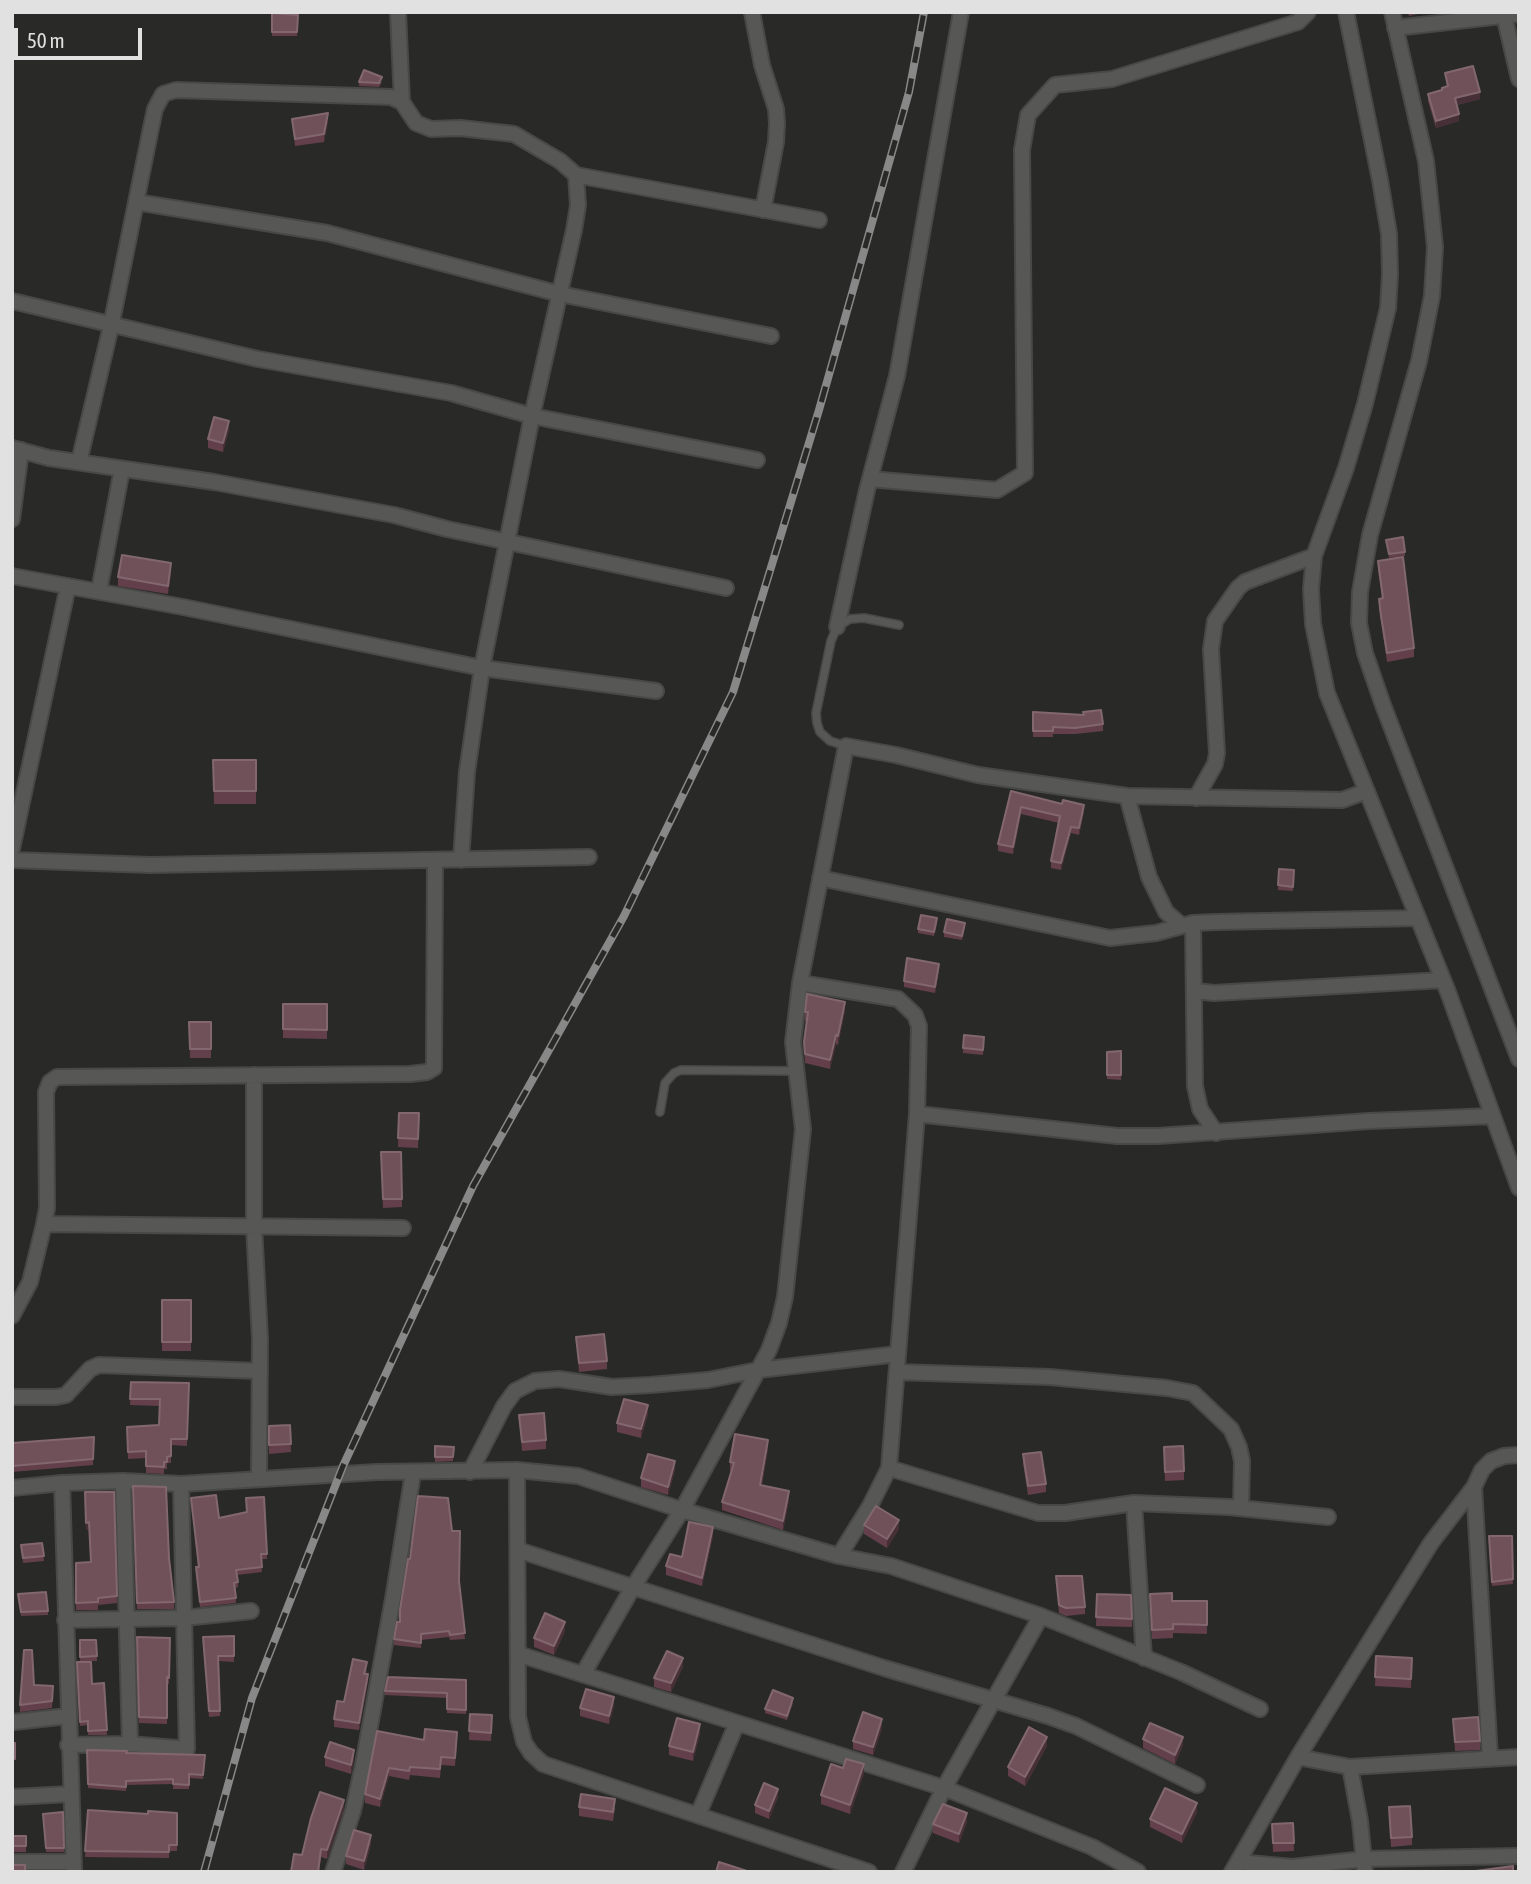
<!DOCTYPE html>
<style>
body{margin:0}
#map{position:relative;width:1531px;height:1884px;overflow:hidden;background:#292a28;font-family:"Asap Condensed",sans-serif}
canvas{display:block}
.frame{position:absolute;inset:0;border:14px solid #e0e1e0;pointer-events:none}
.scale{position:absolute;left:14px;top:28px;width:128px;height:32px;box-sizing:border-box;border:4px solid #e0e1e0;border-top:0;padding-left:9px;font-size:21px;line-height:24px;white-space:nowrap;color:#e0e1e0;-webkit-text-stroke:5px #292a28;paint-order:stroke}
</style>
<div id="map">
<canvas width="1531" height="1884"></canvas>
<div class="frame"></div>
<div class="scale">50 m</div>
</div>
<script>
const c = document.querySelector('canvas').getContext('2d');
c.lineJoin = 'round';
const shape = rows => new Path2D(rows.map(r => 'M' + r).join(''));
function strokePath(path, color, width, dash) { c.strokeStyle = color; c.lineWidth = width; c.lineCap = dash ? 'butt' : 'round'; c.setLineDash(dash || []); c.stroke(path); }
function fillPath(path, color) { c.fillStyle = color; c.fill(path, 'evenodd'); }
const service = shape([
 [846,746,830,741,820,732,817,723,816,713,831,641,837,627,850,619,864,618,899,625],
 [660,1112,665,1083,674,1073,681,1070,795,1071]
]);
const minor = shape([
 [398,12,402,102],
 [752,12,762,65,776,109,777,123,776,142,763,210],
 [1346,12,1380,180,1389,234,1390,274,1388,308,1365,404,1346,468,1314,556,1311,589,1313,624,1327,693,1448,992,1519,1188],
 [1392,12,1426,161,1435,247,1432,296,1419,361,1370,535,1360,592,1359,623,1365,653,1383,705,1519,1059],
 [1504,15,1519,79],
 [1395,28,1519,14],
 [576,175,819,220],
 [136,202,327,233,560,294,771,336],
 [12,301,258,359,451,393,532,416,757,460],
 [12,448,49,458,214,482,394,515,447,529,726,588],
 [79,462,111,326,151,128,155,109,163,94,176,90,391,97,402,102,416,123,431,129,460,128,514,134,560,161,576,175,578,205,574,230,532,416,482,668,467,772,461,860],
 [870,479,997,490,1025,473,1022,150,1028,115,1055,85,1112,79,1298,22,1308,12],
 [12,519,21,450],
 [12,576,183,607,482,668,656,691],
 [99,591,122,469],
 [837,627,867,490,897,376,961,12],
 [1127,796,1149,877,1166,912,1181,925],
 [1196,798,1215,764,1217,753,1211,649,1215,621,1238,588,1245,582,1314,556],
 [12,849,68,586],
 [12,860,150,865,589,857],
 [820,878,1110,938,1156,933,1193,923,1215,922,1418,918],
 [1193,923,1195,1086,1200,1109,1216,1133],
 [800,983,898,999,915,1015,919,1026,917,1114,889,1468,870,1506,839,1556],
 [1195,991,1214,993,1443,980],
 [254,1075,254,1226,260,1339,259,1479],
 [917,1114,1117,1136,1158,1136,1369,1121,1493,1116],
 [44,1224,403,1228],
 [12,1316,30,1282,44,1224,47,1208,46,1092,50,1082,57,1077,410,1074,427,1072,434,1068,435,860],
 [897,1372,1050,1377,1167,1388,1193,1393,1231,1429,1239,1447,1242,1461,1241,1508],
 [12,1397,56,1397,66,1395,90,1369,99,1365,260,1371],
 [889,1468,1038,1513,1065,1513,1134,1503,1229,1507,1328,1517],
 [517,1470,518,1717,524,1742,531,1753,543,1764,869,1872],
 [470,1472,504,1406,515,1391,535,1381,559,1379,612,1387,650,1385,708,1380,758,1370,898,1354],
 [123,1481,130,1744],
 [62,1483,74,1872],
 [12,1488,62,1483,123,1481,181,1484,377,1472,517,1470,578,1476,682,1510,839,1556,891,1566,1041,1616,1181,1672,1260,1709],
 [1134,1503,1144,1658],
 [518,1550,884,1668,1048,1716,1076,1726,1197,1785],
 [65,1620,184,1618,251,1611],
 [518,1654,944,1788,1092,1847,1138,1872],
 [583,1674,633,1587,682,1510,769,1350,779,1323,785,1297,803,1129,793,1042,800,983,846,746,896,755,978,775,1127,796,1342,800,1367,791],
 [14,1722,68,1716],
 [68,1745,130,1744,187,1749,181,1484],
 [1298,1757,1350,1767,1519,1757],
 [1490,1758,1474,1487,1482,1470,1491,1461,1504,1456,1519,1455],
 [1350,1767,1360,1821,1365,1872],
 [12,1797,71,1794],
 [698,1815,737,1723],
 [12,1862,74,1862],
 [1238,1862,1292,1867,1364,1859,1519,1856],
 [333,1872,353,1811,363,1765,394,1593,413,1473],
 [903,1872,944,1788,1041,1616],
 [1232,1872,1298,1757,1431,1543,1474,1487]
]);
const rail = shape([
 [204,1872,252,1698,343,1466,473,1186,624,916,733,692,819,410,909,92,924,12]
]);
const wall = shape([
 [1408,12,1426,12,1409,16],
 [272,13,298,15,297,36,272,36],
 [1445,73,1480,99,1457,105,1459,121,1436,128,1428,101,1428,94,1442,90,1447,87],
 [359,82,382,82,379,87,359,86],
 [292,119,328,121,324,142,295,146],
 [229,430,223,452,208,448,208,439],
 [1386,540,1405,552,1405,556,1389,558],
 [1378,561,1414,648,1414,657,1387,662,1379,607,1379,599,1382,598,1378,570],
 [171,572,168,594,118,586,118,577],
 [1033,712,1103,724,1103,731,1075,734,1053,734,1053,737,1033,737],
 [213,760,256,760,256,804,214,804],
 [1011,791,1084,812,1079,835,1071,833,1061,870,1051,868,1051,861,1059,823,1021,814,1013,854,998,851,998,844],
 [1279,869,1294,870,1293,891,1278,890],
 [937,923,934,936,918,933,918,929],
 [965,927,962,940,944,937,944,932],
 [939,970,935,993,904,987,904,981],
 [283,1004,327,1004,327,1039,283,1038],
 [845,1011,838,1045,836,1044,830,1069,805,1063,804,1042,807,1021,805,1021,805,1012],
 [189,1022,211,1022,211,1058,190,1058],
 [984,1037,983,1055,963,1053,963,1048],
 [1121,1051,1121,1080,1107,1079,1107,1052],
 [399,1113,419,1113,418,1148,398,1147],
 [381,1152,402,1199,402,1207,383,1208],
 [162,1300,191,1300,191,1351,162,1351],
 [576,1337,607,1361,607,1369,579,1372],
 [131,1382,189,1383,187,1446,171,1445,171,1463,167,1463,167,1469,164,1469,164,1474,146,1473,146,1458,128,1459,127,1427,159,1425,160,1406,130,1405],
 [648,1414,641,1438,617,1432,617,1423],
 [519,1415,546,1440,546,1449,522,1451],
 [290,1425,291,1452,269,1454,269,1426],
 [94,1437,93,1465,12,1472,12,1443],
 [435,1446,454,1447,453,1461,435,1462],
 [1164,1447,1184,1471,1184,1480,1165,1481],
 [768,1449,762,1485,789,1500,783,1530,722,1510,722,1502,731,1471,730,1471,730,1462],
 [1023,1454,1046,1484,1046,1492,1028,1495,1023,1463],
 [675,1470,668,1495,641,1487,641,1478],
 [133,1486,174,1602,174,1609,137,1609],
 [85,1492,114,1492,117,1603,98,1605,98,1610,76,1610,76,1563,91,1562,89,1529,86,1530],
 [264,1497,267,1559,261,1559,262,1572,237,1575,238,1587,235,1588,236,1603,200,1607,196,1572,198,1567,191,1498,219,1518,246,1513],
 [864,1525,899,1529,887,1548,864,1534],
 [713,1536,702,1586,666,1575,666,1566,682,1557],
 [1489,1536,1512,1536,1513,1584,1492,1586],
 [42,1543,44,1561,23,1563,21,1545],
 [1056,1576,1085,1607,1085,1614,1066,1616,1059,1613],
 [459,1582,465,1639,450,1640,449,1637,421,1640,421,1648,394,1645,394,1639],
 [18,1594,48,1611,48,1615,21,1616],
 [1097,1594,1132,1619,1132,1627,1096,1626],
 [1150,1594,1172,1601,1207,1601,1207,1634,1173,1633,1173,1638,1152,1639],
 [565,1631,554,1655,534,1647,534,1638],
 [234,1636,234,1662,219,1661,220,1716,209,1717,203,1642],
 [137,1637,170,1638,169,1684,167,1684,167,1724,139,1723],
 [80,1640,96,1640,97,1661,80,1661],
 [1376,1656,1412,1658,1411,1688,1375,1686],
 [77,1662,92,1684,104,1683,107,1735,88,1735,88,1725,80,1726],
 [683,1667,671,1692,654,1687,654,1678],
 [367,1669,366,1674,368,1681,359,1730,334,1727,334,1719,344,1702],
 [466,1680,466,1714,447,1713,447,1698,385,1695,385,1691],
 [34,1685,53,1686,52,1708,20,1712,20,1705],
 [793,1703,787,1720,765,1713,765,1709],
 [614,1706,609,1724,580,1716,580,1708],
 [470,1714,492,1724,491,1741,469,1740],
 [1453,1719,1480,1741,1480,1750,1455,1751],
 [882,1728,873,1755,853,1749,853,1741],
 [377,1731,424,1740,457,1740,455,1766,441,1765,440,1778,410,1775,409,1780,389,1776,380,1807,365,1803,365,1794],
 [700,1733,693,1761,669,1755,669,1746],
 [1143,1739,1183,1745,1175,1764,1143,1748],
 [1047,1746,1025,1786,1008,1776,1008,1767],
 [87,1750,205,1759,203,1779,189,1778,189,1789,173,1789,173,1784,126,1785,126,1791,88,1788],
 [325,1757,354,1759,351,1774,325,1766],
 [843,1768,864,1773,850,1814,821,1804,821,1795],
 [778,1797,769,1819,755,1813,755,1805],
 [579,1807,615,1808,613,1821,579,1816],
 [1389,1807,1412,1837,1412,1845,1391,1847],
 [344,1809,327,1859,321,1857,319,1872,291,1872,302,1855],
 [88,1810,148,1814,177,1813,177,1851,169,1851,169,1858,85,1857],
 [63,1812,64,1852,46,1852,43,1818],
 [1197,1812,1182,1843,1150,1827,1150,1819],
 [967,1822,959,1843,933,1833,933,1824],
 [1293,1823,1294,1851,1273,1852,1272,1824],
 [12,1836,26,1836,26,1852,12,1852],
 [371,1844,364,1870,346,1864,346,1856]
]);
const shadedWall = shape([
 [1480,92,1480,99,1455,105,1455,98],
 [328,113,328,121,324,142,324,134],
 [1459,114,1459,121,1436,128,1436,121],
 [229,421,229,430,223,452,223,443],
 [171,563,171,572,168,594,168,586],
 [1084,805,1084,812,1079,835,1079,828],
 [1021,807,1021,814,1013,854,1013,847],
 [1071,827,1071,833,1061,870,1061,863],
 [939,964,939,970,935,993,935,987],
 [845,1002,845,1011,838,1045,838,1036],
 [836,1035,836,1044,830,1069,830,1060],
 [648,1405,648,1414,641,1438,641,1429],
 [768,1440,768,1449,760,1494,760,1485],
 [675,1461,675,1470,668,1495,668,1487],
 [789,1491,789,1500,783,1530,783,1521],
 [899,1520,899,1529,887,1548,887,1539],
 [89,1522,89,1529,86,1530,86,1523],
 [713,1527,713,1536,702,1586,702,1578],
 [565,1622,565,1631,554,1655,554,1646],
 [683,1658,683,1667,671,1692,671,1683],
 [368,1674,368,1681,359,1730,359,1723],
 [614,1697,614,1706,609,1724,609,1716],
 [882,1719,882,1728,873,1755,873,1747],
 [700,1724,700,1733,693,1761,693,1752],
 [1047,1737,1047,1746,1025,1786,1025,1777],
 [1183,1737,1183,1745,1175,1764,1175,1755],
 [354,1750,354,1759,351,1774,351,1765],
 [864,1764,864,1773,850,1814,850,1805],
 [389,1768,389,1776,380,1807,380,1799],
 [778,1789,778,1797,769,1819,769,1811],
 [344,1800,344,1809,327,1859,327,1850],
 [1197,1803,1197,1812,1182,1843,1182,1834],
 [967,1813,967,1822,959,1843,959,1834],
 [371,1835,371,1844,364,1870,364,1861]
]);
const building = shape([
 [272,13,298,15,297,32,272,32,272,13],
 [1473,66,1480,92,1455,98,1459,114,1436,121,1428,94,1442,90,1442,88,1448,86,1445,73,1473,66],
 [364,70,382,77,379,83,359,82,364,70],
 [328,113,324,134,295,139,292,119,328,113],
 [214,417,229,421,223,443,208,439,214,417],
 [1403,537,1405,552,1389,554,1386,540,1403,537],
 [122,555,171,563,168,586,118,577,122,555],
 [1403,557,1414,648,1387,653,1381,616,1379,599,1383,598,1378,561,1403,557],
 [1101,710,1103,724,1075,728,1053,727,1053,731,1033,731,1033,712,1084,715,1083,712,1101,710],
 [213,760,256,760,256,791,214,791,213,760],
 [1011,791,1062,804,1063,800,1084,805,1079,828,1071,827,1061,863,1051,861,1060,816,1021,807,1013,847,998,844,1011,791],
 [1279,869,1294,870,1293,887,1278,885,1279,869],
 [921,915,937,918,934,932,918,929,921,915],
 [947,919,965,923,962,936,944,932,947,919],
 [907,958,939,964,935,987,904,981,907,958],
 [807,994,845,1002,838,1036,836,1035,830,1060,805,1054,804,1042,808,1012,805,1012,807,994],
 [283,1004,327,1004,327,1030,283,1029,283,1004],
 [189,1022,211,1022,211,1049,190,1049,189,1022],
 [964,1035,984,1037,983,1050,963,1048,964,1035],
 [1121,1051,1121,1075,1107,1075,1107,1052,1121,1051],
 [399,1113,419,1113,418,1139,398,1138,399,1113],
 [381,1152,401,1152,402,1199,383,1199,381,1152],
 [162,1300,191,1300,191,1342,162,1342,162,1300],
 [604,1334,607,1361,579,1363,576,1337,604,1334],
 [131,1382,189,1383,187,1439,171,1439,171,1456,167,1457,167,1462,164,1462,164,1467,146,1466,146,1451,128,1452,127,1427,159,1425,160,1399,130,1399,131,1382],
 [624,1399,648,1405,641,1429,617,1423,624,1399],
 [544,1413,546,1440,522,1442,519,1415,544,1413],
 [290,1425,291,1444,269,1445,269,1426,290,1425],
 [735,1434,768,1440,760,1485,789,1491,783,1521,722,1502,734,1463,730,1462,735,1434],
 [94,1437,93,1459,12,1466,12,1443,94,1437],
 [435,1446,454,1447,453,1457,435,1457,435,1446],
 [1183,1446,1184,1471,1165,1472,1164,1447,1183,1446],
 [1041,1452,1046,1484,1028,1486,1023,1454,1041,1452],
 [648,1454,675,1461,668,1487,641,1478,648,1454],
 [133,1486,166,1487,169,1558,174,1602,137,1603,133,1486],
 [85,1492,114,1492,117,1596,98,1598,98,1602,76,1603,76,1563,91,1562,89,1522,86,1523,85,1492],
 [216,1495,219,1518,247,1512,246,1498,264,1497,267,1554,261,1554,262,1567,236,1570,238,1582,234,1583,236,1598,200,1602,196,1567,199,1567,191,1498,216,1495],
 [418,1496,448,1498,452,1531,460,1531,459,1581,465,1633,450,1635,449,1631,421,1634,421,1643,394,1639,397,1622,400,1622,400,1610,408,1559,410,1559,418,1496],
 [876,1506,899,1520,887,1539,864,1525,876,1506],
 [689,1522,713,1527,702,1578,666,1566,670,1554,682,1557,689,1522],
 [1489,1536,1512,1536,1513,1579,1492,1582,1489,1536],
 [42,1543,44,1556,23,1558,21,1545,42,1543],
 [1056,1576,1082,1576,1085,1607,1066,1608,1059,1605,1056,1576],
 [46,1592,48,1611,21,1612,18,1594,46,1592],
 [1172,1593,1172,1601,1207,1601,1207,1625,1173,1624,1173,1629,1152,1630,1150,1594,1172,1593],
 [1097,1594,1131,1595,1132,1619,1096,1617,1097,1594],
 [545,1613,565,1622,554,1646,534,1638,545,1613],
 [234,1636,234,1656,218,1656,220,1711,209,1711,203,1637,234,1636],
 [137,1637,170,1638,169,1678,167,1677,167,1718,139,1717,137,1637],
 [80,1640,96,1640,97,1656,80,1657,80,1640],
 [24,1650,32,1650,34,1685,53,1686,52,1701,20,1705,24,1650],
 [667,1651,683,1658,671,1683,654,1678,667,1651],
 [1376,1656,1412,1658,1411,1679,1375,1677,1376,1656],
 [353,1659,367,1662,364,1674,368,1674,359,1723,334,1719,337,1701,344,1702,353,1659],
 [77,1662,91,1662,92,1684,104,1683,107,1730,88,1731,88,1721,80,1722,77,1662],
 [388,1677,466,1680,466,1710,447,1709,447,1693,385,1691,388,1677],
 [586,1689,614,1697,609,1716,580,1708,586,1689],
 [773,1690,793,1698,787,1716,765,1709,773,1690],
 [863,1712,882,1719,873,1747,853,1741,863,1712],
 [470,1714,492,1715,491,1733,469,1731,470,1714],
 [1478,1717,1480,1741,1455,1742,1453,1719,1478,1717],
 [677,1718,700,1724,693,1752,669,1746,677,1718],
 [1150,1723,1183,1737,1175,1755,1143,1739,1150,1723],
 [1029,1727,1047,1737,1025,1777,1008,1767,1029,1727],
 [425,1729,457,1732,455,1758,441,1757,440,1769,410,1767,409,1771,389,1768,380,1799,365,1794,377,1731,424,1740,425,1729],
 [330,1742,354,1750,351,1765,325,1757,330,1742],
 [12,1743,15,1743,15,1759,12,1759,12,1743],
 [87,1750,127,1751,126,1753,205,1755,203,1775,189,1774,189,1785,173,1784,173,1779,126,1781,126,1787,88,1784,87,1750],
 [846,1759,864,1764,850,1805,821,1795,831,1764,843,1768,846,1759],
 [764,1783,778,1789,769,1811,755,1805,764,1783],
 [1165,1788,1197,1803,1182,1834,1150,1819,1165,1788],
 [320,1792,344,1800,327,1850,321,1849,318,1872,291,1872,294,1854,302,1855,311,1818,320,1792],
 [581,1794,615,1799,613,1812,579,1807,581,1794],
 [943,1804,967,1813,959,1834,933,1824,943,1804],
 [1410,1806,1412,1837,1391,1838,1389,1807,1410,1806],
 [88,1810,148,1814,148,1811,177,1813,177,1845,169,1845,169,1852,85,1851,88,1810],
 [63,1812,64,1848,46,1848,43,1814,63,1812],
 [1293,1823,1294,1843,1273,1843,1272,1824,1293,1823],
 [354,1830,371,1835,364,1861,346,1856,354,1830],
 [12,1836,26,1836,26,1846,12,1846,12,1836],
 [719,1862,750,1872,716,1872,719,1862],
 [12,1865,25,1865,25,1872,12,1872,12,1865],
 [1513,1866,1513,1872,1468,1872,1513,1866]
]);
strokePath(service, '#484847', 10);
strokePath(minor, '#484847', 18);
strokePath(service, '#575855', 7);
strokePath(minor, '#575855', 14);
strokePath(rail, '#878887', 8);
strokePath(rail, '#292a28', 5, [16]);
fillPath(wall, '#623f4a');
fillPath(shadedWall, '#462f36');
fillPath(building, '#70515a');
strokePath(building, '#82676f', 2);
</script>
